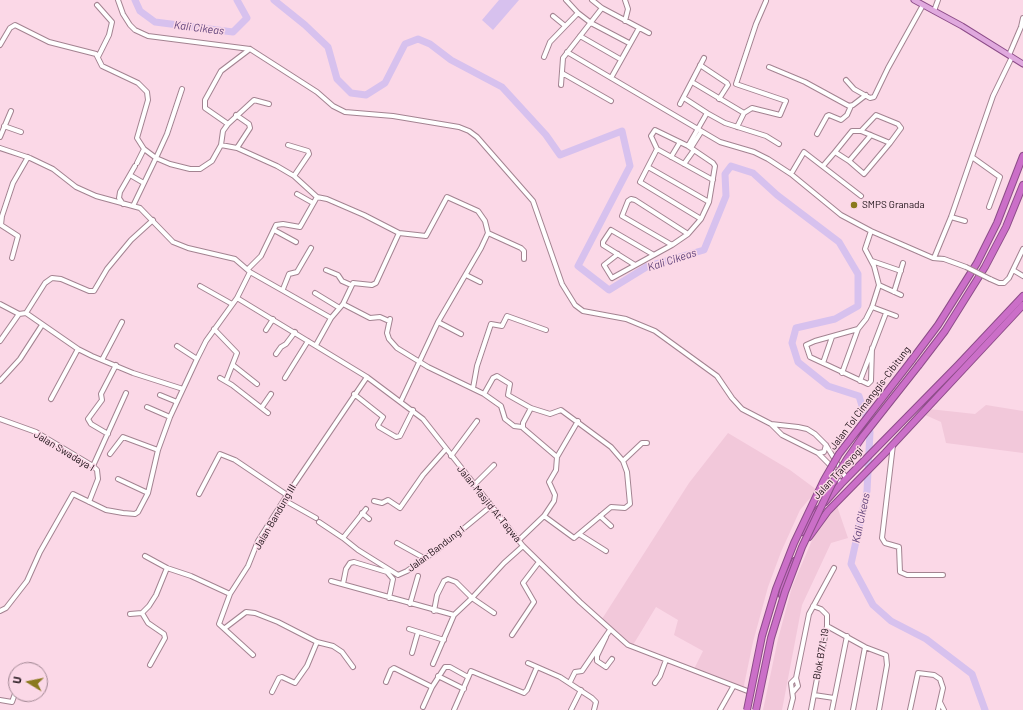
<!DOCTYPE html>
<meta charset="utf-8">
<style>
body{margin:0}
#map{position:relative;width:1023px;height:710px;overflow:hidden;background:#fbd8e7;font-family:Barlow,sans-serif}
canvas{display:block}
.north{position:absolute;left:8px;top:662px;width:40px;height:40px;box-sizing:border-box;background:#fbd8e7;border:1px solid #a18793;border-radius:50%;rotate:280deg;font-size:11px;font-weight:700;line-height:16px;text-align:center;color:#1a0e14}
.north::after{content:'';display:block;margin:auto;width:14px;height:18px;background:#8a791d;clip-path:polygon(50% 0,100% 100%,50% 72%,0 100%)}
</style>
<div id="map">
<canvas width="1023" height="710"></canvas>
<div class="north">U</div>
</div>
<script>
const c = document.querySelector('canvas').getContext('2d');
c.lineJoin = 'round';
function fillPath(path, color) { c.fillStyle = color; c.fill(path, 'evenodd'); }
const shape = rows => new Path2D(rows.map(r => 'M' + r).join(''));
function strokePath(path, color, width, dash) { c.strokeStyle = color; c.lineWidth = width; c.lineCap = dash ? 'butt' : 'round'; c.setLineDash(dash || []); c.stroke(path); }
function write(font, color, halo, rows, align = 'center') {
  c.font = font + ' Barlow,sans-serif'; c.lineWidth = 3; c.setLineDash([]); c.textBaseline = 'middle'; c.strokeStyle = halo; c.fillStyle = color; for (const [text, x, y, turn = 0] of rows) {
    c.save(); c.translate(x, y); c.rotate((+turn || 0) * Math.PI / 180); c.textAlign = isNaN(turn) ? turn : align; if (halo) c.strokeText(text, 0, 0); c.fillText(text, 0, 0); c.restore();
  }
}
const built = shape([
 [986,405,1023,411,1023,453,946,443,941,422,923,414,929,409,975,414],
 [728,433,790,470,817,490,800,510,781,552,768,587,753,642,743,690,694,669,703,651,674,635,678,620,656,607,633,645,602,619,689,483],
 [837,506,848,538,831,543,802,605,782,710,763,710,778,639,792,587,813,538,824,520]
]);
const water = shape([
 [499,0,519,0,493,30,482,20]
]);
const river = shape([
 [135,0,140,11,155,22,233,32,247,18,237,0],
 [274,0,305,25,328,47,337,79,351,93,366,95,385,83,405,44,418,39,430,44,451,60,502,87,546,135,560,155,622,131,630,166,578,266,609,290,648,266,704,250,726,196,725,174,731,166,753,173,777,195,839,242,858,274,858,306,835,319,796,328,792,343,798,362,828,386,859,396,870,432,867,491,851,564,873,605,891,621,926,639,972,674,985,710]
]);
const minor = shape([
 [118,0,123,14,130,25,135,30,148,36,250,49,317,92,333,106,345,112,393,116,459,127,469,131,477,137,533,201,562,284,575,305,583,311,626,319,655,331,717,376,732,398,742,409,771,424,782,435,818,453,829,464,841,484],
 [566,0,578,13,591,23,629,43],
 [592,0,602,8,649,33],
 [97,5,112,22,109,35,98,57],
 [934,11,938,0],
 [553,16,564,25],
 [625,21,628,9,625,0],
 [580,36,620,59],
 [0,45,10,28,15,25,49,42,96,54,102,66,138,83,147,92,148,100,137,138,144,149,156,158,133,206],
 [567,52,720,142,754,152,768,159,791,174,841,215,871,231,933,258,944,259,966,267],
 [1009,55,1021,27,1023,18],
 [544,57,550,42,578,13],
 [700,65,727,83,728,85,719,99],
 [769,67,805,82,849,106,853,105,866,95],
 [562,73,611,101],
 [611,78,639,28],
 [846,80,854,89,870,98,874,97,888,68,923,5],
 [692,82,744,113,737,127],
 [561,85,563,58,602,8],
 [182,89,167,134,156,158,170,164,190,169,200,169,212,161,221,145,237,148,277,166,294,176,317,197,327,199,364,215,399,233,426,236,447,197,478,211,485,221,488,233,481,248,438,322,401,401],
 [684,98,707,113],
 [680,104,704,58],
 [744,113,752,108,780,115,786,101,736,84,756,24,766,1],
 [236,115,249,124,250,128,237,148],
 [228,124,254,100,269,104],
 [4,126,21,132],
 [817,134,827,116,829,115,841,120,847,115,851,106],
 [0,137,11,111],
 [221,145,223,131,228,124,205,108,205,100,221,71,250,49],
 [288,145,308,151,309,154,294,176],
 [688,146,707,113,725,123,766,136,779,144],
 [0,148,30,158,53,169,76,187,96,196,140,208,173,242,188,248,235,259,250,272,237,298,206,341,197,359,170,417,158,450,148,493,138,512,135,514,123,513,106,510,73,494,40,552,27,581,6,608,0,611],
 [691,148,701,132],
 [657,149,640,182,701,219],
 [657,149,713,180],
 [835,152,852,131,861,131,890,143,901,128,898,124,876,115,861,131],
 [671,157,680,142],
 [972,157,1000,177,989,207],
 [849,161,871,135],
 [137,163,144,149],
 [684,164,694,150],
 [823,166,835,152,849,161,864,174,890,143],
 [648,167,709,202],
 [791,174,804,152,861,196],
 [130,175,142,182],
 [297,194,313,203],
 [123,204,119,198,120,192,135,166],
 [951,217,965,221],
 [274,230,296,242],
 [871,231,865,249,874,266,879,285,872,307,866,319,858,329,815,341,806,345,810,357,868,384,871,381,872,348],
 [488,233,521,248,524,251,524,259],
 [672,245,622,216,628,201,631,199,635,200,688,234],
 [618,254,604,265,612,278,672,245,688,234,701,219,709,202,715,166,713,163,688,146,655,130,651,136,657,149],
 [12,258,18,236,1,225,2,216,13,183,28,157],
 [934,258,951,217,993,96,1012,57],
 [872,261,901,271],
 [635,265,603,245,603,242,611,230,654,255],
 [248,269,261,256,276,225,283,224,300,227,317,197],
 [326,270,338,275,342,281,351,285],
 [1013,270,1023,276],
 [250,272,331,318],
 [466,275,480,282],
 [990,279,999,283,1004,283,1009,278,1023,249],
 [879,285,901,295],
 [200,286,232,304],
 [283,289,289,274,297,272,311,248],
 [894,292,903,263],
 [315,293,338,307],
 [237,298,367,377,423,419,523,546,580,602,628,645,750,692],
 [0,304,19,314,26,313,45,283,52,278,61,279,89,291,94,291,107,269,131,240,153,220],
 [343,304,370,318,380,317,389,321],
 [872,307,896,316],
 [26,313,78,349,92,356,133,373,183,389],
 [390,319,387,333,389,339,397,348,428,367,484,394,501,406,505,419,514,426,522,427],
 [438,322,461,334],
 [214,329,237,353,226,381],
 [266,330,273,319],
 [0,341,19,314],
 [316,345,331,318,343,304,353,283,372,285,376,283,399,233],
 [177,346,197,359],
 [276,354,281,347,286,344,295,332],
 [102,360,122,322],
 [823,363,832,337],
 [233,365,257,384],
 [842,373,858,329],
 [220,378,232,385,268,413],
 [285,378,308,341],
 [0,381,20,359,42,325],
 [860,381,886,313],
 [473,388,477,366,491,324,502,326,507,316,546,330],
 [354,394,383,417,378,425,379,427,396,437,400,436,413,410],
 [484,394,493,378,497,376,510,384,508,395,531,408,550,414,561,410,611,447,623,461,627,472,630,504,625,508,611,507,574,538,544,516,519,540],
 [160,395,177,402],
 [51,399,78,349],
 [147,407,170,417],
 [262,407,271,394],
 [531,408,523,423,523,428,557,457],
 [0,419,36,432,93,466,97,470,98,479,89,502],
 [771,424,798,427,807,429,815,434,826,445,846,478],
 [108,434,91,424,88,419,102,400,101,394,116,365],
 [893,445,882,538,885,543,899,547,900,572,907,575,943,575],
 [818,453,824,452,826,445],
 [110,454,123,437,158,450],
 [451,456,477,421],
 [623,461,642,443,647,443],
 [93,466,126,393],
 [118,479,148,493],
 [474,485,494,465],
 [199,494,220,454,235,460,287,495],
 [284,500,316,518],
 [374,501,382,503,388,500,400,508,423,475,446,449],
 [366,509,343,538,358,550,398,575,407,571,440,548,491,506],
 [362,513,369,519],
 [544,516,554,501,555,495,549,482,556,470,557,457,578,421],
 [600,516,611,526],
 [319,522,343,538],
 [579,534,606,551],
 [397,543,424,558],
 [145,556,167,568],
 [331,581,454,615,472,598,504,563,523,546],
 [343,584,346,569,350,563,354,562,387,572,393,579,389,598],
 [410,604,418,576],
 [434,611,437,595,444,581,448,579,456,582,472,598,494,613],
 [142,613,148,623,164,634,165,638,150,665],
 [130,614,142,613,149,606,156,595,167,568,191,576,230,594],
 [827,626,865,647,886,655,887,665,879,710],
 [225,628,246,612,255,613,278,622,317,642,333,646,342,652,353,667],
 [409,629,444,640],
 [512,635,534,602,523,583,539,562],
 [606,637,597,656,597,661,606,667,612,659],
 [412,653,418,632],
 [253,655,219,624,230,594,248,566,258,541,287,495,367,377],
 [528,663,560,677,592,698,596,702,594,710],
 [433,664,454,615],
 [438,676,464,689],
 [386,682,391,670,394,668,432,687],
 [570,682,575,672,582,671,610,630],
 [655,683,660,676,666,660],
 [272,692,279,678,282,677,295,683,307,666,317,642],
 [793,692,798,686,796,678],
 [814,695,834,698],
 [0,700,12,702,16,691],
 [940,702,944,710],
 [423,707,432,687,445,667,450,667,468,677],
 [454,710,471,671,524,693,527,690,537,667],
 [571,710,581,690],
 [720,710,733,687],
 [790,710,793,698,791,683,796,678,809,614,834,568],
 [811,710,827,626,827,615,821,609,813,606],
 [832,710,847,636],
 [853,710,865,647],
 [910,710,918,673,934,675,940,679,943,688,938,710]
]);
const major = shape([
 [914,0,962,26,1023,64]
]);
const highway = shape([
 [911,361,938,325,977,263,997,223,1023,156],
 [919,365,945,331,985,267,1006,227,1023,185],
 [825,502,841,484,958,365,1023,296],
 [802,532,819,509],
 [809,537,828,511,885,453,1023,305],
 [782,595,785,582,795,561]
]);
const minorBridge = shape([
 [966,267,990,279]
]);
const highwayBridge = shape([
 [747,710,762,636,776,589,794,543,824,480,839,454,911,361],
 [756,710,771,638,785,592,802,547,832,484,847,459,863,436,919,365]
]);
const markers = [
 [854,205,4,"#8a791d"]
];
const poiNames = [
 ["SMPS Granada",862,205]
];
const streetNames = [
 ["Jalan Tol Cimanggis–Cibitung",870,398,-53],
 ["Jalan Swadaya I",64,451,31],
 ["Jalan Transyogi",838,473,-47],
 ["Jalan Masjid At Taqwa",489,504,51],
 ["Jalan Bandung III",275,517,-60],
 ["Jalan Bandung I",436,549,-37],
 ["Blok B7/1-19",821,654,-80]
];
const waterNames = [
 ["Kali Cikeas",199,28,7],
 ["Kali Cikeas",672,260,-18],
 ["Kali Cikeas",861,518,-78]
];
fillPath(built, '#f2c8da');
fillPath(water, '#d7c1ee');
strokePath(river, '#d7c1ee', 7);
strokePath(minor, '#a38391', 6);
strokePath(major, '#8d4d89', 7);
strokePath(highway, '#8d4d89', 8);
strokePath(minor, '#fff', 4);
strokePath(major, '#e0a9de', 5);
strokePath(highway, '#cb6fc8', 6);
strokePath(minorBridge, '#a38391', 6, []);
strokePath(highwayBridge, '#8d4d89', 8, []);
strokePath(minorBridge, '#fff', 4);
strokePath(highwayBridge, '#cb6fc8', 6);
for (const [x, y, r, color] of markers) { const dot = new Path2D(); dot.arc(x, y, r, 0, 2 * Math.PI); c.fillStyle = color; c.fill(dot); strokePath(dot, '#fbd8e7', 1.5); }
write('10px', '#1a0e14', '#fbd8e7', poiNames, 'left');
write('10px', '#1a0e14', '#fbd8e7', streetNames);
write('italic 11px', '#5d3f78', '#fbd8e7', waterNames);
</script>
